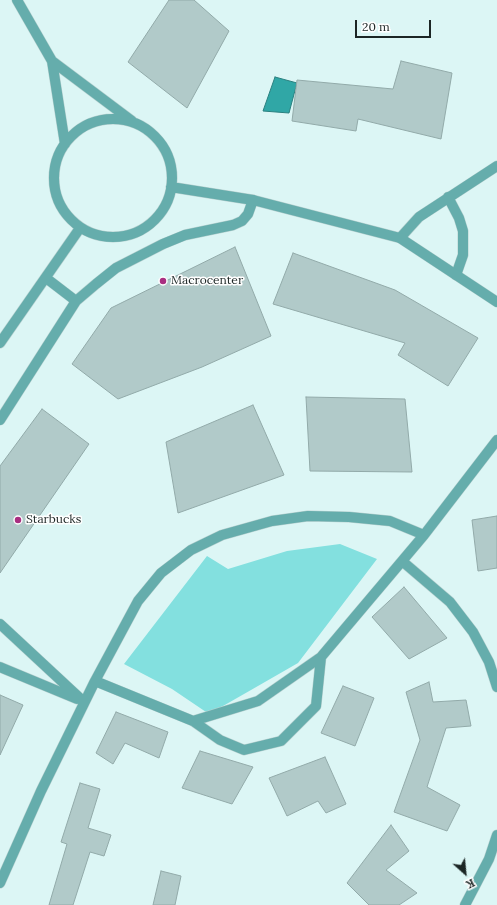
<!DOCTYPE html>
<style>
body{margin:0}
#map{position:relative;width:497px;height:905px;overflow:hidden;background:#dcf6f5;font-family:Lora,serif}
canvas{display:block}
.north{position:absolute;left:445px;top:853px;width:40px;height:40px;-webkit-text-stroke:3px #fff;paint-order:stroke;rotate:153deg;font-size:11px;font-weight:700;line-height:16px;text-align:center;color:#1c2625}
.north::after{content:'';display:block;margin:auto;width:14px;height:18px;background:#1c2625;clip-path:polygon(50% 0,100% 100%,50% 72%,0 100%)}
.scale{position:absolute;left:355px;top:20px;width:76px;height:18px;box-sizing:border-box;border:2px solid #1c2625;border-top:0;padding-left:5px;font-size:12px;line-height:14px;white-space:nowrap;color:#1c2625;-webkit-text-stroke:3px #fff;paint-order:stroke}
</style>
<div id="map">
<canvas width="497" height="905"></canvas>
<div class="north">K</div>
<div class="scale">20 m</div>
</div>
<script>
const c = document.querySelector('canvas').getContext('2d');
c.lineJoin = 'round';
function fillPath(path, color) { c.fillStyle = color; c.fill(path, 'evenodd'); }
const shape = rows => new Path2D(rows.map(r => 'M' + r).join(''));
function strokePath(path, color, width, dash) { c.strokeStyle = color; c.lineWidth = width; c.lineCap = dash ? 'butt' : 'round'; c.setLineDash(dash || []); c.stroke(path); }
function write(font, color, halo, rows, align = 'center') {
  c.font = font + ' Lora,serif'; c.lineWidth = 3; c.setLineDash([]); c.textBaseline = 'middle'; c.strokeStyle = halo; c.fillStyle = color; for (const [text, x, y, turn = 0] of rows) {
    c.save(); c.translate(x, y); c.rotate((+turn || 0) * Math.PI / 180); c.textAlign = isNaN(turn) ? turn : align; if (halo) c.strokeText(text, 0, 0); c.fillText(text, 0, 0); c.restore();
  }
}
const green = shape([
 [340,544,377,559,298,663,251,690,209,714,172,689,124,664,207,556,228,569,287,551]
]);
const water = shape([
 [275,77,297,83,289,113,263,111,275,77]
]);
const building = shape([
 [169,0,194,0,229,31,187,108,128,62,169,0],
 [401,61,452,73,441,139,358,119,356,131,292,121,297,80,393,89,401,61],
 [235,247,271,336,202,367,118,399,72,364,111,308,235,247],
 [293,253,395,290,478,338,448,386,398,355,405,343,273,304,293,253],
 [306,397,405,399,412,472,310,471,306,397],
 [253,405,284,475,178,513,166,442,253,405],
 [42,409,89,444,0,573,0,466,42,409],
 [497,516,497,568,478,571,472,520,497,516],
 [404,587,447,638,409,659,372,617,404,587],
 [429,682,433,702,466,700,471,726,446,728,427,787,460,805,447,831,394,812,420,740,406,692,429,682],
 [343,686,374,698,355,746,321,733,343,686],
 [0,695,23,705,0,755,0,695],
 [116,712,168,732,159,758,125,743,113,764,96,753,116,712],
 [200,751,253,767,232,804,182,788,200,751],
 [325,757,346,804,326,813,318,801,287,816,269,778,325,757],
 [80,783,100,789,88,828,111,835,104,856,90,852,73,905,49,905,67,844,61,842,80,783],
 [391,825,409,851,386,870,417,893,399,905,369,905,347,883,391,825],
 [161,871,181,876,175,905,153,905,161,871]
]);
const service = shape([
 [448,197,459,218,463,231,463,255,456,275],
 [400,238,419,217,497,166],
 [46,278,76,301],
 [0,420,76,301,96,284,116,268,163,244,185,235,233,225,242,221,248,214,253,200]
]);
const minor = shape([
 [17,0,52,61,65,144],
 [52,61,132,121],
 '54 178a59 59 0 1 1 118 0a59 59 0 1 1-118 0Z',
 [171,187,253,200,400,238,497,302],
 [0,343,80,228],
 [402,561,450,602,473,632,489,662,497,687],
 [0,624,84,702],
 [0,667,77,699],
 [95,681,193,721,258,701,321,657,424,535],
 [193,721,220,740,244,750,281,741,316,706,321,657],
 [0,883,41,791,95,681,138,601,161,573,191,550,222,535,272,521,308,516,349,517,390,521,424,535,497,440],
 [465,905,489,859,497,835]
]);
const markers = [
 [163,281,4,"#a92e81"],
 [18,520,4,"#a92e81"]
];
const poiNames = [
 ["Macrocenter",171,281],
 ["Starbucks",26,520]
];
fillPath(green, '#83e0df');
fillPath(water, '#30a7a6');
strokePath(water, '#2a807f', 1);
fillPath(building, '#b1cac9');
strokePath(building, '#92aaa9', 1);
strokePath(service, '#b9d1d0', 11);
strokePath(minor, '#b9d1d0', 11);
strokePath(service, '#65adac', 10);
strokePath(minor, '#65adac', 10);
for (const [x, y, r, color] of markers) { const dot = new Path2D(); dot.arc(x, y, r, 0, 2 * Math.PI); c.fillStyle = color; c.fill(dot); strokePath(dot, '#fff', 1.5); }
write('12px', '#1c2625', '#fff', poiNames, 'left');
</script>
